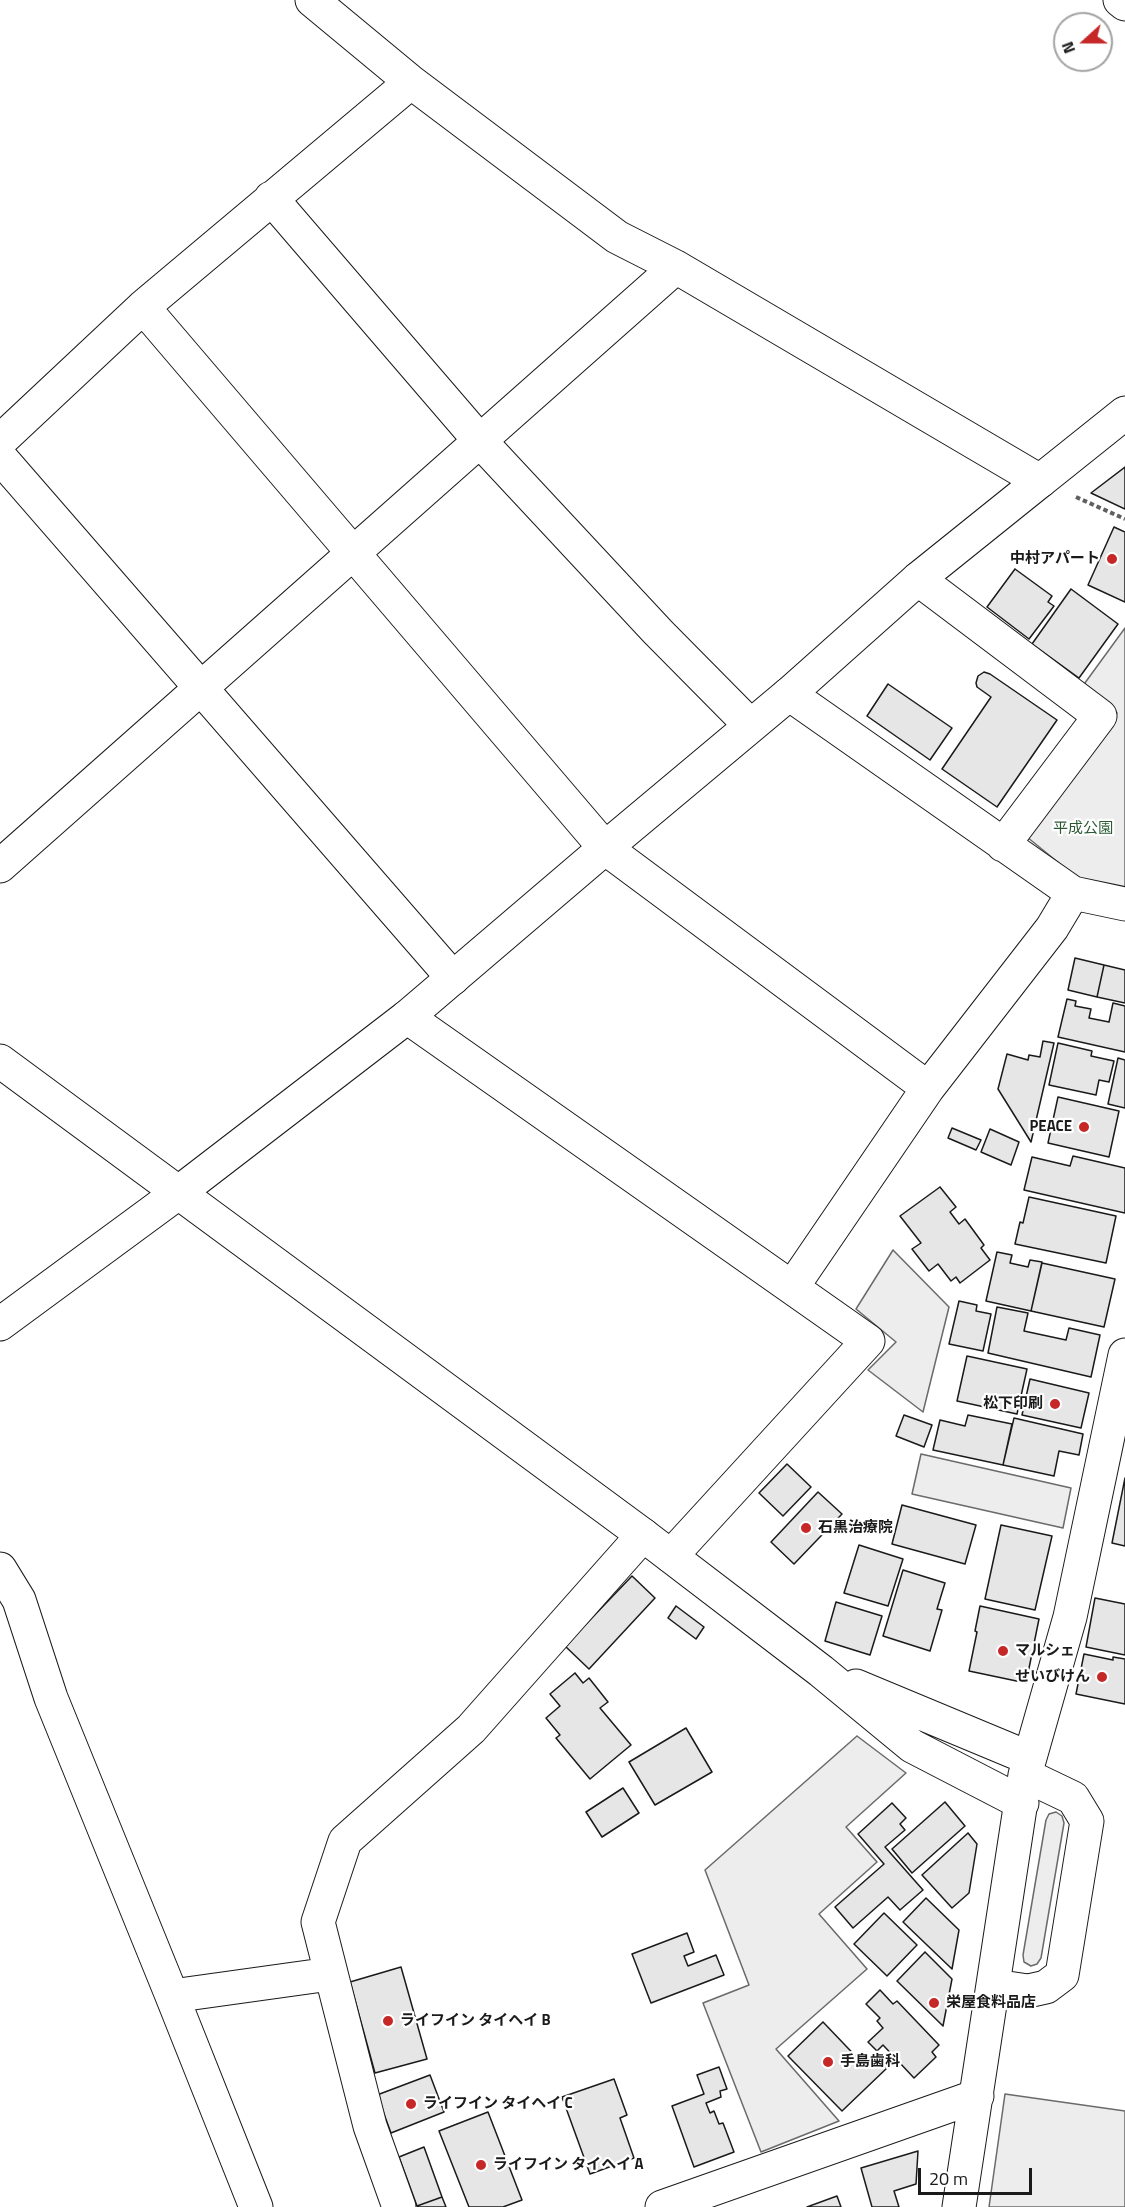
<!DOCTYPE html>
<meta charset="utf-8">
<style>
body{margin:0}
#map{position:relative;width:1125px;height:2207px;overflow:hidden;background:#fff;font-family:"Titillium Web",sans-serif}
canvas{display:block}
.north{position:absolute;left:1053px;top:12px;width:60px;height:60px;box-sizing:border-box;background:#fff;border:2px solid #a3a3a3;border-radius:50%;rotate:249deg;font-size:16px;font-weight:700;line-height:24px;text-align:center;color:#1a1a1a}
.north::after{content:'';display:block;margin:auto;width:21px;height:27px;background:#c62828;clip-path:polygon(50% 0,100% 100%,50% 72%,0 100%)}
.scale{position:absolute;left:918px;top:2168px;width:114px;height:27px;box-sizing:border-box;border:3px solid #1a1a1a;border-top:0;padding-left:8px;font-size:18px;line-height:21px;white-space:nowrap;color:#1a1a1a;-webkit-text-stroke:4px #fff;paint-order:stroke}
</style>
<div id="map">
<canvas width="1125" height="2207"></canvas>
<div class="north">N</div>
<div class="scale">20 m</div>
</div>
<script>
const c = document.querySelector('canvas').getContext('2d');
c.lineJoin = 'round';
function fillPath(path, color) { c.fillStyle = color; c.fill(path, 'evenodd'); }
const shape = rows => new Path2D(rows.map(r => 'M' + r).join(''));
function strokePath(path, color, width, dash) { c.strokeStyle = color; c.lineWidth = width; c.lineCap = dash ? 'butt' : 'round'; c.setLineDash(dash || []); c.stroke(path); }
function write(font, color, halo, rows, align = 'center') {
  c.font = font + ' "Titillium Web","Noto Sans JP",sans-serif'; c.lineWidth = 4.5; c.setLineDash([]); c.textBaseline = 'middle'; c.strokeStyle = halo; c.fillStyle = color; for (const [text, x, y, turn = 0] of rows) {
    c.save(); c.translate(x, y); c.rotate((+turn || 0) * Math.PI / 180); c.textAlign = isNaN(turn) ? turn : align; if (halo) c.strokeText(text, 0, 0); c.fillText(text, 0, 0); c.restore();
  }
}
const built = shape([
 [1125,628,1125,889,1081,881,1027,837,1117,713,1082,687,1125,628],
 [893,1250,949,1307,923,1412,868,1370,896,1342,856,1309,893,1250],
 [921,1454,1071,1488,1063,1528,912,1494,921,1454],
 [857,1736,906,1773,846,1827,877,1862,819,1914,867,1969,776,2049,839,2121,761,2152,703,2003,749,1985,705,1870,857,1736],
 [1056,1812,1062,1816,1064,1823,1041,1958,1037,1964,1031,1966,1024,1962,1023,1955,1046,1820,1049,1814,1056,1812],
 [1005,2094,1125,2111,1125,2207,989,2207,1005,2094]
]);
const building = shape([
 [1125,467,1125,509,1091,493,1125,467],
 [1114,527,1125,532,1125,602,1088,585,1114,527],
 [1015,569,1052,596,1048,602,1054,606,1029,639,987,607,1015,569],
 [1071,589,1118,624,1079,678,1032,644,1071,589],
 [984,672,990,674,1057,720,997,807,942,769,991,697,977,687,976,683,978,676,984,672],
 [888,684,952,728,930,760,867,716,888,684],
 [1075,958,1104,965,1097,997,1068,990,1075,958],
 [1104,965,1125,970,1125,1003,1097,997,1104,965],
 [1067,999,1076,1001,1075,1006,1091,1009,1089,1018,1109,1022,1113,1003,1125,1006,1125,1052,1058,1037,1067,999],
 [1043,1041,1054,1043,1031,1142,998,1089,1007,1054,1028,1060,1029,1055,1040,1057,1043,1041],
 [1058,1043,1092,1051,1091,1056,1114,1061,1109,1082,1099,1080,1096,1095,1049,1085,1058,1043],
 [1118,1058,1125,1060,1125,1108,1108,1104,1118,1058],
 [1058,1097,1119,1111,1109,1157,1048,1143,1058,1097],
 [952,1128,981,1140,976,1150,948,1138,952,1128],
 [990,1129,1019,1142,1011,1165,981,1152,990,1129],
 [1073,1156,1125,1168,1125,1213,1024,1190,1032,1157,1070,1166,1073,1156],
 [940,1187,956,1207,950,1212,959,1224,965,1219,984,1245,981,1248,990,1260,960,1283,956,1277,951,1281,938,1264,929,1271,912,1249,921,1243,900,1216,940,1187],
 [1029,1197,1116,1216,1106,1263,1015,1244,1020,1222,1023,1223,1029,1197],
 [997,1252,1012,1255,1010,1263,1028,1267,1030,1260,1042,1262,1031,1311,986,1301,997,1252],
 [1042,1263,1115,1279,1104,1327,1031,1311,1042,1263],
 [959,1301,977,1305,976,1311,991,1314,983,1351,949,1344,959,1301],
 [997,1307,1028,1313,1024,1331,1066,1340,1069,1328,1100,1335,1091,1377,988,1353,997,1307],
 [967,1356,1027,1369,1017,1414,957,1401,967,1356],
 [1030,1379,1089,1393,1081,1428,1022,1415,1030,1379],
 [904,1415,932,1425,924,1447,896,1436,904,1415],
 [968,1415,1012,1424,1003,1465,933,1450,940,1420,965,1426,968,1415],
 [1014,1418,1083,1434,1079,1455,1059,1451,1054,1476,1003,1465,1014,1418],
 [787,1464,811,1487,783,1516,759,1493,787,1464],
 [1125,1478,1125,1546,1112,1543,1125,1478],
 [818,1492,842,1514,794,1564,771,1542,818,1492],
 [902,1505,976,1525,965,1564,892,1544,902,1505],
 [1001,1525,1052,1536,1035,1610,985,1599,1001,1525],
 [859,1545,903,1559,888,1606,844,1593,859,1545],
 [903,1570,945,1583,937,1609,942,1610,930,1651,883,1636,903,1570],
 [632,1576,655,1598,589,1669,565,1646,632,1576],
 [1095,1598,1125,1604,1125,1655,1086,1647,1095,1598],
 [836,1602,882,1616,870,1655,825,1641,836,1602],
 [676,1606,704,1627,696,1639,668,1618,676,1606],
 [980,1606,1039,1619,1026,1683,969,1671,977,1632,975,1631,980,1606],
 [1084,1654,1113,1660,1113,1657,1125,1659,1125,1704,1076,1694,1084,1654],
 [575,1673,583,1683,589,1678,608,1702,600,1708,631,1745,590,1779,556,1738,560,1735,546,1718,560,1706,550,1694,575,1673],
 [686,1728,712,1772,655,1805,629,1762,686,1728],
 [623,1788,639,1813,602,1837,586,1812,623,1788],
 [945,1802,965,1826,912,1873,892,1849,945,1802],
 [892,1803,906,1818,900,1824,905,1830,885,1847,923,1890,900,1910,888,1897,853,1928,835,1907,884,1864,858,1834,892,1803],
 [968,1833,977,1844,969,1893,952,1908,922,1875,968,1833],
 [926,1898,959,1930,952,1969,903,1922,926,1898],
 [884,1913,917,1945,887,1976,854,1944,884,1913],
 [687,1933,694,1952,684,1956,688,1966,716,1955,724,1975,651,2003,632,1954,687,1933],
 [925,1952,952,1979,943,2026,897,1981,925,1952],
 [401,1967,427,2059,375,2073,350,1982,401,1967],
 [880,1990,893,2004,897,2001,939,2045,932,2052,936,2057,914,2078,883,2045,877,2051,868,2042,883,2028,877,2021,880,2018,866,2004,880,1990],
 [823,2022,866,2067,877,2057,887,2068,842,2111,788,2056,823,2022],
 [719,2067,727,2089,720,2091,721,2097,706,2103,710,2113,714,2111,719,2124,723,2123,734,2152,694,2167,672,2106,704,2094,697,2075,719,2067],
 [430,2075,444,2112,391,2133,377,2095,430,2075],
 [614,2079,627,2115,620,2118,634,2158,590,2174,562,2097,614,2079],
 [488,2112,522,2200,503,2207,469,2207,439,2131,488,2112],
 [424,2147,442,2197,417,2206,399,2157,424,2147],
 [918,2151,916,2184,894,2191,899,2207,872,2207,861,2168,918,2151],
 [837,2196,841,2207,807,2207,837,2196],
 [442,2197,446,2207,418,2207,417,2206,442,2197]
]);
const path = shape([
 [1076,497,1125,519]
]);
const minor = shape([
 [312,0,411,82,617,237,676,267,1040,481,1125,413],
 [1120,0,1125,4],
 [271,198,480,441,658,632,750,725],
 [143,307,605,848,928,1088],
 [0,441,143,307,411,82],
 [0,457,453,978],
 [918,579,1100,716,1003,845],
 [789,694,1073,893,1052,928,928,1088,793,1286],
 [0,866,676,267],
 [1073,893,1125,904],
 [407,1017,868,1341,671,1556],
 [0,1324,178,1193],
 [0,1569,19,1600,51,1698,172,1996,256,2207],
 [994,1986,1028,1991,1046,1987,1062,1975,1087,1821,1073,1798,1025,1775],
 [172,1996,330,1974],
 [399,2207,370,2126,318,1922,345,1841,471,1729,643,1535],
 [662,2207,977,2096],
 [959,2207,1025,1775,1070,1617,1125,1355]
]);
const tertiary = shape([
 [0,1061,643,1535,821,1671,912,1746,1022,1803],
 [178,1193,407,1017,605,848,789,694,918,579,1040,481],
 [856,1686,1029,1758]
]);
const markers = [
 [1112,559,6,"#c62828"],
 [1084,1127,6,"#c62828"],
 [1055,1404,6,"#c62828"],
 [806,1528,6,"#c62828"],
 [1003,1651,6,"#c62828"],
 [1102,1677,6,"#c62828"],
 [934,2003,6,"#c62828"],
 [388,2021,6,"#c62828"],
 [828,2062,6,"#c62828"],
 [411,2104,6,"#c62828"],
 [481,2165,6,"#c62828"]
];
const poiNames = [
 ["中村アパート",1100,559,"right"],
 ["PEACE",1072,1127,"right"],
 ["松下印刷",1043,1404,"right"],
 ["石黒治療院",818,1528],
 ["マルシェ",1015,1651],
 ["せいびけん",1090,1677,"right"],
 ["栄屋食料品店",946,2003],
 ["ライフイン タイヘイ B",400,2021],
 ["手島歯科",840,2062],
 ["ライフイン タイヘイ C",423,2104],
 ["ライフイン タイヘイ A",493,2165]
];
const parkNames = [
 ["平成公園",1083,829]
];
fillPath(built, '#ededed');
strokePath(built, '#6a6a6a', 1.5);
fillPath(building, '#e6e6e6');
strokePath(building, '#1a1a1a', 1.5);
strokePath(minor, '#1a1a1a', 35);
strokePath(tertiary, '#1a1a1a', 35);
strokePath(path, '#5f5f5f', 4, [4.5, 3]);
strokePath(minor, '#fff', 33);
strokePath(tertiary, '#fff', 33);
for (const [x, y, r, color] of markers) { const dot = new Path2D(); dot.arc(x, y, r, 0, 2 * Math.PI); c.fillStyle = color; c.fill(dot); strokePath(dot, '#fff', 2); }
write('bold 15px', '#1a1a1a', '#fff', poiNames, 'left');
write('15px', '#2b5a34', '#fff', parkNames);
</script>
